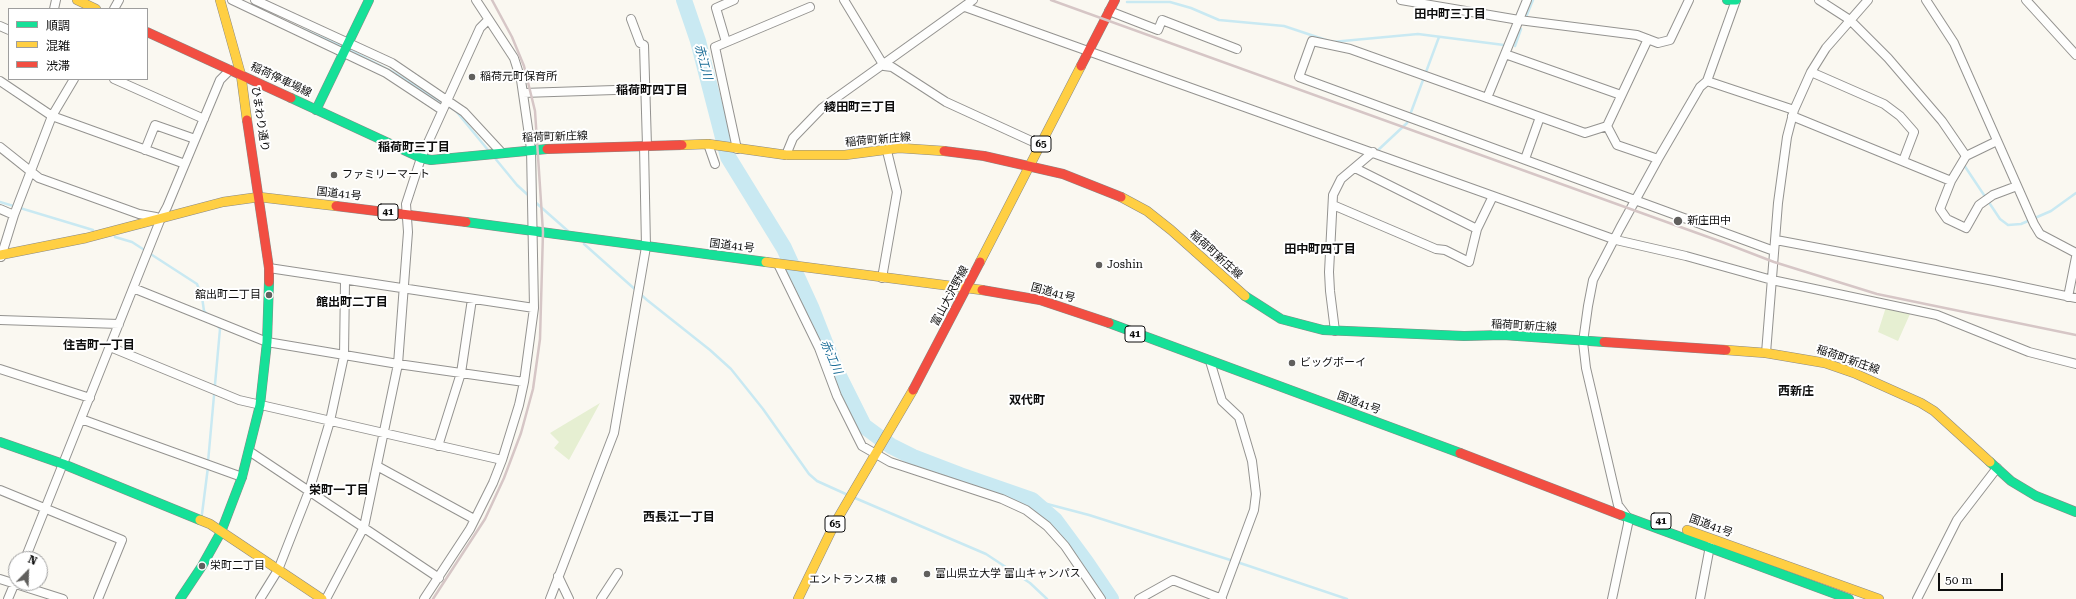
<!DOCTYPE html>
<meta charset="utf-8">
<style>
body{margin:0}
#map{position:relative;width:2076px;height:599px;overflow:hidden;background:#faf8f1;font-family:"Roboto Serif","Noto Sans JP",serif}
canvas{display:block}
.legend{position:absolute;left:8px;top:8px;width:140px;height:72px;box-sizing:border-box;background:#fff;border:1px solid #9e9e9e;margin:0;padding:5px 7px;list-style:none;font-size:12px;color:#0d0d0d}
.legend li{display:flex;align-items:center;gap:8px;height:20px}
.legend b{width:20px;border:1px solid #9e9e9e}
.north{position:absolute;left:8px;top:551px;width:40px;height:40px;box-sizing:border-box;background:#fff;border:1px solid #9e9e9e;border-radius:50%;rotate:23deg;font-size:11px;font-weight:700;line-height:16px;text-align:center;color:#0d0d0d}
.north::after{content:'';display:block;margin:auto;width:14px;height:18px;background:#605f5d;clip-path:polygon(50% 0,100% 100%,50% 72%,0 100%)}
.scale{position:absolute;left:1938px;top:573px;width:65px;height:18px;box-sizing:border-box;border:2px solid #0d0d0d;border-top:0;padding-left:5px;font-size:12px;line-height:14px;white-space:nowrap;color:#0d0d0d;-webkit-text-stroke:3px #fff;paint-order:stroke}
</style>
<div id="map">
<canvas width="2076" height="599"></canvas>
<ul class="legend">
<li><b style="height:5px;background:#16e098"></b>順調</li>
<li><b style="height:5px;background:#ffcf43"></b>混雑</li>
<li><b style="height:5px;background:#f24e42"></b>渋滞</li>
</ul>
<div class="north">N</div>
<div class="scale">50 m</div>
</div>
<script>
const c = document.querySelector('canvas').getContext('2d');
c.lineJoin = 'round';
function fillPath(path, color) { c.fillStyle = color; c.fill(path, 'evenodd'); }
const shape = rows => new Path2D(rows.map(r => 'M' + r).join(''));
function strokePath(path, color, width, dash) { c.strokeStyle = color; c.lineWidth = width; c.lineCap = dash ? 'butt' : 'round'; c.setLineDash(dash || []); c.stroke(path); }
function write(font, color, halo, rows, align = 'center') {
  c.font = font + ' "Roboto Serif","Noto Sans JP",serif'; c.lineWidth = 4; c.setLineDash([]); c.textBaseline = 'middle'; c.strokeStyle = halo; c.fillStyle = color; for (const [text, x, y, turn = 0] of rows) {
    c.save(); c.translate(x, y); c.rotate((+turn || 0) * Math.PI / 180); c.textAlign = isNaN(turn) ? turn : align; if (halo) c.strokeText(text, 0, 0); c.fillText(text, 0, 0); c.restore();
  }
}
const green = shape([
 [1886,307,1910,314,1898,341,1878,332],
 [600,403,569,460,554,448,559,442,550,433]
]);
const stream = shape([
 [1127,2,1170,2,1191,8,1219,20,1284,26,1332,42,1418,34,1504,45],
 [1526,17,1533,0],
 [302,29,343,47],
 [1515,46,1521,29],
 [348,49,393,72,456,111,488,150],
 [1376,152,1407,123,1439,37],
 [494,157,517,185,529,196],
 [1964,165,2000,219,2008,225,2021,224,2051,211,2076,193],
 [534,201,568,231],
 [0,202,93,230],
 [115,237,132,242,197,284,202,297,204,311,208,315],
 [584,244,647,300,710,350,731,369,763,409,809,474,817,481,848,495],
 [208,462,220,329,217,325],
 [855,498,986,554,1030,583,1047,599],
 [1032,500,1089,515,1246,565,1347,599],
 [202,514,208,467]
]);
const river = shape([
 [684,0,698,41,728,157,784,248,811,307,835,368,864,426,891,446,913,457,960,475,1032,500,1055,520,1086,562,1111,599]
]);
const street = shape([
 [232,0,386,73,442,110],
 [255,0,392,63,464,112,501,152],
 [844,0,884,66,892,67,946,102,1040,145],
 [1401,0,1519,20,1637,35,1658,43,1670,40,1689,0],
 [1819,0,1850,20,1888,58,1942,121,1966,156],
 [1926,0,1954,43,2034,224,2040,234,2076,253],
 [2026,0,2076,55],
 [965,7,1616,240,1686,256,1772,280,1937,315,2029,352,2076,364],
 [54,9,56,0],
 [114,9,119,0],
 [1109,11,1158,30,1162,20,1237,49],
 [631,19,640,43,644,45,647,146],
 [0,26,9,30],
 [1648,39,1607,126,1585,133,1350,49,1312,41,1299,77,1774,251],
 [726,42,716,8,734,0],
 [1505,54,1621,95],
 [1811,72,1884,104,1900,116,1914,132,1903,161],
 [114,79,204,119],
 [0,81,52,116,185,164],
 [1707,81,1794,110],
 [523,93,645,89],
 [1487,98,1527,0],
 [1792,116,1951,181],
 [1607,126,1617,145,1658,159],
 [1997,141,1966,156,1951,181,1940,209,1947,219,1966,228,1979,205,1993,195,2017,186],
 [708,144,715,164],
 [0,147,39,178,139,214,156,217],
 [737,149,715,47,810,7],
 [145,150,155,125,195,139],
 [786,155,793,138,822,108,973,0],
 [1525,159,1540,117],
 [1355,168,1477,229],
 [1333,205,1436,249,1445,250,1469,262,1477,229,1493,196],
 [0,209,14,215],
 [1776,240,1994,281,2076,298],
 [1,257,14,215,52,116,74,79],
 [778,264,819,348,837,396,862,446,890,462,1002,499,1026,510,1047,526,1065,546,1101,599],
 [269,268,534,308],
 [882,278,897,192,887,151],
 [133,288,267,342,398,364,524,382],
 [2068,297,2076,257],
 [0,320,119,324],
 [1335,331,1330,291,1329,272,1333,195,1341,179,1373,152],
 [110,347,239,400,502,460],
 [1766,353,1778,203,1787,137,1794,110,1811,72,1826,48,1868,0],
 [1210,361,1222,401,1239,417,1252,461,1256,494,1254,510,1221,599],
 [0,369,90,398],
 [81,419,242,477],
 [438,446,461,373,472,299],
 [249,451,439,578],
 [377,466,474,519],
 [0,490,122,540,98,599],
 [25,559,161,218,167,207,220,80,230,70],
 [558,576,569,599],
 [0,579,63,599],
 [8,599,16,580],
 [260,599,278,570,309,491,330,421,344,356,345,281],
 [326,599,364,527,398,364,408,232,406,204,421,158,480,28,488,20],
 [424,599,470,529,493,483,502,460,519,405,524,382,534,308,531,149,521,80,514,58,476,0],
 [550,599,614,433,646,247,644,146],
 [601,599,618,573],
 [1139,599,1173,580,1222,599],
 [1612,599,1628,524,1628,518,1618,505,1586,368,1583,342,1588,306,1593,280,1620,228,1658,159,1700,87,1707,81,1736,0],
 [1700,599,1710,546],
 [1917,599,1957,520,1997,468]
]);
const fast = shape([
 [1727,0,1736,0],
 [291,98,421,158,431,160,547,149],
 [316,110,369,0],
 [466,222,766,262],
 [1245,296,1281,319,1323,330,1464,336,1503,335,1604,342],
 [1109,323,1460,453],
 [0,442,63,464,200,520],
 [1990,462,2011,481,2036,496,2076,512],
 [1621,515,1849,599],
 [180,599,202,566,221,532,242,477,260,405,267,342,269,282]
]);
const slow = shape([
 [77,0,96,9],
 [220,0,241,75,247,120],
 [682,145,708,144,786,155,845,155,899,148,944,151],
 [1121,197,1147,211,1171,230,1245,296],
 [0,255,86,238,223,202,259,197,336,206],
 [766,262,982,290],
 [980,262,1081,66],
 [1726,350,1766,353,1825,363,1854,373,1921,403,1934,411,1990,462],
 [200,520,210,524,322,599],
 [1687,530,1879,599],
 [798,599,835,523,913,390]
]);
const jam = shape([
 [147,32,291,98],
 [1081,66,1115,0],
 [247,120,269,268,269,282],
 [547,149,682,145],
 [944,151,984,156,1063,174,1121,197],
 [336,206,466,222],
 [982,290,1040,300,1109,323],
 [1604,342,1726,350],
 [913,390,980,262],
 [1460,453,1621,515]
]);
const rail = shape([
 [1051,0,1722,242,1774,262,1877,294,2076,335],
 [433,599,485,519,504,478,521,433,533,389,540,339,543,232,535,111,524,66,512,37,492,0]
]);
const markers = [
 [472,77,4,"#605f5d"],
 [334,175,4,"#605f5d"],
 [1678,221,5,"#605f5d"],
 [1099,265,4,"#605f5d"],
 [269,295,4,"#605f5d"],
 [1292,363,4,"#605f5d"],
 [202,566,4,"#605f5d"],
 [927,574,4,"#605f5d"],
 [894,580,4,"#605f5d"]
];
const shields = [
 [1041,144,20],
 [388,212,20],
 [1135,334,20],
 [1661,521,20],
 [835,524,20]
];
const shieldNames = [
 ["65",1041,144],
 ["41",388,212],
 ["41",1135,334],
 ["41",1661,521],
 ["65",835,524]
];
const poiNames = [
 ["稲荷元町保育所",480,77],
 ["ファミリーマート",342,175],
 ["新庄田中",1687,221],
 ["Joshin",1107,265],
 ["舘出町二丁目",261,295,"right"],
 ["ビッグボーイ",1300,363],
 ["栄町二丁目",210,566],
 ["富山県立大学 富山キャンパス",935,574],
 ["エントランス棟",886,580,"right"]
];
const streetNames = [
 ["稲荷停車場線",281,80,25],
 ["ひまわり通り",260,119,81],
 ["稲荷町新庄線",555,137,-2],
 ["稲荷町新庄線",878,140,-5],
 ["国道41号",339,194,6],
 ["国道41号",732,246,7],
 ["稲荷町新庄線",1216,255,42],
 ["国道41号",1053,293,15],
 ["富山大沢野線",950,296,-62],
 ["稲荷町新庄線",1524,326,3],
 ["稲荷町新庄線",1848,360,19],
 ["国道41号",1359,403,20],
 ["国道41号",1711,526,20]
];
const neighbourhoodNames = [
 ["田中町三丁目",1450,14],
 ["稲荷町四丁目",652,90],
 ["綾田町三丁目",860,107],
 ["稲荷町三丁目",414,147],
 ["田中町四丁目",1320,249],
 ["館出町二丁目",352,302],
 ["住吉町一丁目",99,345],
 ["西新庄",1796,391],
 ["双代町",1027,400],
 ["栄町一丁目",339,490],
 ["西長江一丁目",679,517]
];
const waterNames = [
 ["赤江川",703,62,75],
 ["赤江川",831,357,66]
];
fillPath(green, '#e6efd2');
strokePath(stream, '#c9e9f2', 2.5);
strokePath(river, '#c9e9f2', 16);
strokePath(street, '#949390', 10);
strokePath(fast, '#8a8986', 10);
strokePath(slow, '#8a8986', 10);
strokePath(jam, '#8a8986', 10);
strokePath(street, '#fefefd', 8);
strokePath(fast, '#16e098', 9);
strokePath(slow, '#ffcf43', 9);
strokePath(jam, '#f24e42', 9);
strokePath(rail, '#d6c6c6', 2.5);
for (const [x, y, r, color] of markers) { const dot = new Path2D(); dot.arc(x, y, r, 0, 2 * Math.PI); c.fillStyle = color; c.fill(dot); strokePath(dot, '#fff', 1.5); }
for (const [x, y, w] of shields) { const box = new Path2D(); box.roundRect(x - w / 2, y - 8, w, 16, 3); c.fillStyle = '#fff'; c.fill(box); strokePath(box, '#0d0d0d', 1); }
write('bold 10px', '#0d0d0d', null, shieldNames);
write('11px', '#0d0d0d', '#fff', poiNames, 'left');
write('11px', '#0d0d0d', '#fff', streetNames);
write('bold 12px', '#0d0d0d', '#fff', neighbourhoodNames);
write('italic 12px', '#1c6e98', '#fff', waterNames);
</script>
